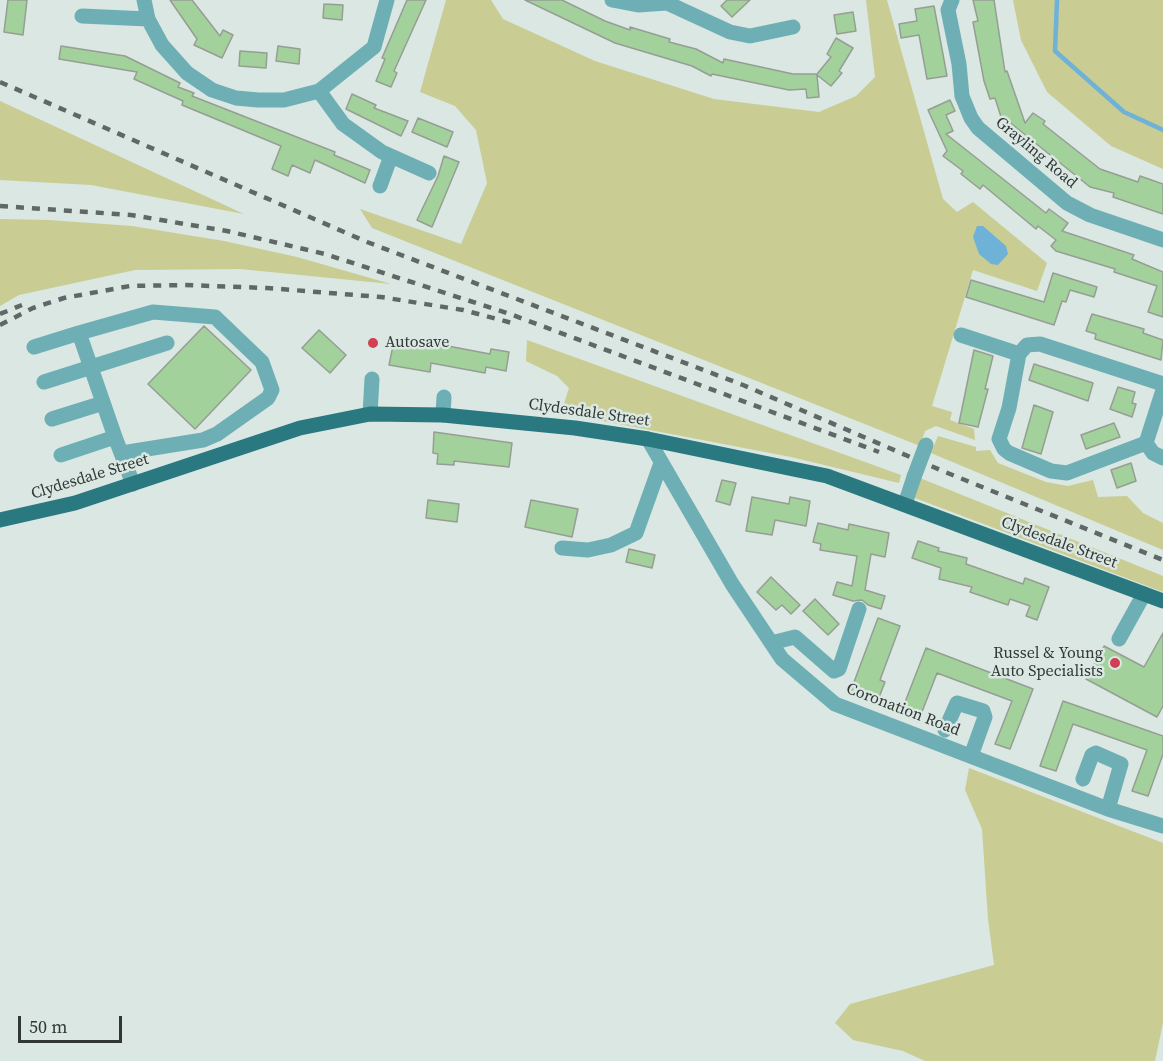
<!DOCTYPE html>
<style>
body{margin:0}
#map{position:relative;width:1163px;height:1061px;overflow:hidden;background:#dae7e2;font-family:"Source Serif 4",serif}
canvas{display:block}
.scale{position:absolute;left:18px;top:1016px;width:104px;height:27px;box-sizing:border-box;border:3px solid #313735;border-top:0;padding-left:8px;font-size:18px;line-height:21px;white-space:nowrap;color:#313735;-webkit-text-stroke:4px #dae7e2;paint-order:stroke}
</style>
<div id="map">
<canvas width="1163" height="1061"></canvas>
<div class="scale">50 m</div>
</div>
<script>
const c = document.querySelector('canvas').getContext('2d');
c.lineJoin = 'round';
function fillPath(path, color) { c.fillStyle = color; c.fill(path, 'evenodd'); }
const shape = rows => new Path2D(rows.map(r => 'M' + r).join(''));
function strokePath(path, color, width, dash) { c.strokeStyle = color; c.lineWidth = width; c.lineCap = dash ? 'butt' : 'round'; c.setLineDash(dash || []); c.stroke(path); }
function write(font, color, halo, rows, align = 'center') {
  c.font = font + ' "Source Serif 4",serif'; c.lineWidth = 5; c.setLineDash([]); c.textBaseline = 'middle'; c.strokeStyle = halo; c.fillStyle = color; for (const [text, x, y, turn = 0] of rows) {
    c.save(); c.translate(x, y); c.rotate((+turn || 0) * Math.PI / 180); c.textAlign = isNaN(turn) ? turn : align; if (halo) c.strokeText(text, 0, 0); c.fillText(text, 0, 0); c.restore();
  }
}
const green = shape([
 [446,0,491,0,503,19,595,61,714,99,819,112,856,96,875,77,866,0,887,0,943,199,957,212,973,202,1047,263,1037,291,973,270,932,406,952,412,950,420,974,429,975,440,936,426,925,431,920,446,372,228,360,209,461,244,487,183,476,130,455,106,420,92],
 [1013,0,1163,0,1163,169,1111,146,1047,92,1021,40],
 [0,101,244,214,91,185,0,180],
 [0,219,49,220,132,226,224,241,297,257,391,284,240,269,135,270,19,295,0,306],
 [527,340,901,475,899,483,791,457,561,413,569,388,557,376,526,361],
 [938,436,976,447,976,451,990,450,998,463,1046,482,1068,486,1093,480,1098,497,1127,496,1143,513,1163,523,1163,550,931,453],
 [920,478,1163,576,1163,592,915,498],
 [969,768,1163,843,1163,1023,1155,1061,925,1061,903,1051,853,1040,835,1023,850,1004,994,965,988,919,982,829,965,790]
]);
const water = shape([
 [977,226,983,226,1006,246,1008,254,998,265,991,264,979,254,973,237]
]);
const stream = shape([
 [1057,0,1055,51,1124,112,1163,130]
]);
const building = shape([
 [8,0,27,0,23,35,4,32,8,0],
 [170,0,192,0,220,36,223,30,233,35,222,58,194,45,197,39,170,0],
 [407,0,426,0,394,71,397,73,391,87,376,81,385,59,382,58,407,0],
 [525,0,562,0,605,21,630,30,630,27,670,39,669,42,696,49,723,63,724,59,793,74,817,74,831,57,827,54,836,38,853,48,839,71,842,73,831,86,817,75,819,97,807,98,806,89,789,90,712,74,711,76,692,66,615,43,525,0],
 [727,0,750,0,732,17,721,6,727,0],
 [973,0,994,0,1005,72,1007,71,1025,123,1033,113,1045,121,1043,124,1100,169,1138,182,1140,176,1163,184,1163,214,1113,197,1114,193,1090,187,1008,121,1003,123,995,98,990,99,984,81,973,22,978,21,973,0],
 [324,4,343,5,342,20,323,18,324,4],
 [934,6,947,76,927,79,919,35,901,38,899,24,917,21,915,9,934,6],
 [853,12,856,31,837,34,834,15,853,12],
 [61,46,125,56,180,83,178,87,194,93,192,96,335,152,334,155,370,170,365,183,315,160,310,173,292,165,288,176,272,169,281,146,182,105,183,101,134,79,137,72,59,59,61,46],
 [278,46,300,49,299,64,276,61,278,46],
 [240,51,267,53,266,68,239,66,240,51],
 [352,94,376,105,374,108,408,121,401,136,346,109,352,94],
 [950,100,955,111,946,115,953,131,946,134,1046,213,1049,209,1068,223,1062,231,1134,255,1132,259,1163,272,1163,317,1148,312,1157,286,1114,272,1115,269,1056,251,1051,246,1056,240,1038,226,1036,229,983,185,980,189,961,174,963,171,943,156,947,151,928,110,950,100],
 [418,118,453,132,447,147,412,132,418,118],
 [444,156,459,162,432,227,417,220,438,176,444,156],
 [1053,273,1097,287,1094,297,1070,290,1066,302,1062,301,1054,325,966,297,971,280,1044,302,1053,273],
 [1092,314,1144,329,1143,333,1163,340,1161,360,1095,339,1096,334,1086,331,1092,314],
 [204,326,251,370,195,429,148,384,204,326],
 [319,330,346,355,330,373,302,348,319,330],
 [394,341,431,348,432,343,490,354,491,349,509,352,506,371,486,367,485,373,431,363,430,372,389,365,394,341],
 [974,350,993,356,985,389,988,389,978,427,959,423,974,350],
 [1034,364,1093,383,1088,401,1029,380,1034,364],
 [1118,387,1135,392,1132,403,1136,404,1132,417,1110,409,1118,387],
 [1034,405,1053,412,1041,454,1022,448,1034,405],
 [1114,423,1120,437,1086,449,1081,435,1114,423],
 [434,432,512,443,509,467,454,461,454,465,437,464,438,454,433,453,434,432],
 [1131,463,1136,481,1117,488,1111,470,1131,463],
 [722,480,736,483,730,505,716,501,722,480],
 [752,497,789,504,790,497,810,501,806,526,775,520,772,535,746,531,752,497],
 [428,500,459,504,457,522,426,518,428,500],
 [531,500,578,509,572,537,525,527,531,500],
 [818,523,848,530,849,524,889,533,885,557,871,554,865,590,885,596,881,609,868,605,862,600,853,601,833,595,837,582,852,586,857,556,820,550,821,544,813,542,818,523],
 [918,541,939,548,938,551,967,558,966,564,1023,584,1025,578,1049,587,1037,620,1026,616,1030,606,1010,599,1008,605,970,592,972,587,939,579,941,568,912,558,918,541],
 [629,549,655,555,652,568,626,562,629,549],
 [771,577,800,605,791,614,782,605,776,610,757,592,771,577],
 [815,599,839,624,828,635,803,611,815,599],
 [878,618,900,626,880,680,885,682,878,700,851,690,878,618],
 [1163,633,1163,706,1157,717,1086,679,1104,646,1144,667,1163,633],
 [926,648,1033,689,1010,749,995,744,1012,701,937,673,920,717,902,710,926,648],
 [1063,701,1163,736,1163,754,1148,796,1132,791,1147,750,1073,724,1056,771,1040,766,1063,701]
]);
const minor = shape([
 [144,0,148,19,162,45,187,73,212,90,236,98,258,100,284,100,319,91,374,47,387,0],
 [612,0,638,5,667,3,730,32,750,36,793,27],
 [952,0,948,10,959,64,962,96,971,118,978,128,1067,203,1090,215,1163,240],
 [82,16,148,19],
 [319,91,343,124,382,152,429,173],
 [380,186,391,156],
 [961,335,1019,354],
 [34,347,79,333],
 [44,382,167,343],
 [1163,390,1146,443,1153,453,1163,458],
 [370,414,372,379],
 [443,415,444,397],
 [52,419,103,403],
 [648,439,732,584,782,659,835,704,1108,809,1163,826],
 [1146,443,1067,473,1051,471,1009,453,1004,449,999,439,1009,408,1019,354,1027,345,1040,344,1163,384],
 [122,453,203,440,217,434,268,398,272,390,262,362,215,317,153,312,79,333,115,437,133,484],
 [61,455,115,437],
 [905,504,914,477],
 [562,548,588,550,611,545,636,533,661,463],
 [1119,639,1144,594],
 [771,643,795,637,834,671,839,669,859,609],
 [945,730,957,703,983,711,985,717,971,756],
 [1083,779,1092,755,1096,753,1121,764,1108,809]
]);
const major = shape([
 [0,520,75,503,300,428,370,414,443,415,575,428,648,439,827,476,1163,601]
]);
const rail = shape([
 [0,82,367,242,743,385,945,472,1163,560],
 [0,206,131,215,227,231,325,254,510,314,879,452],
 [0,314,22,305],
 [0,325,33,308,64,298,130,286,184,285,267,288,381,297,463,310,516,324]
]);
const minorBridge = shape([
 [914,477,926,445]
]);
const markers = [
 [373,343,6,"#d03f53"],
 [1115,663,6,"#d03f53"]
];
const streetNames = [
 ["Grayling Road",1036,153,40],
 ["Clydesdale Street",589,413,8],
 ["Clydesdale Street",90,477,-17],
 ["Clydesdale Street",1059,543,20],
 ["Coronation Road",903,710,21]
];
const poiNames = [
 ["Autosave",385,343],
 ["Russel & Young",1103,654,"right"],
 ["Auto Specialists",1103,672,"right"]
];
fillPath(green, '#c9cc93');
fillPath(water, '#6fb2d8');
strokePath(stream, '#6fb2d8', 4.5);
fillPath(building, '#a3d19c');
strokePath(building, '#969e94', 1.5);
strokePath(minor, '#6eafb5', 15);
strokePath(major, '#2a7980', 15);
strokePath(rail, '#606865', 4.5, [8, 8]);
strokePath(minorBridge, '#6eafb5', 15);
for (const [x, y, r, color] of markers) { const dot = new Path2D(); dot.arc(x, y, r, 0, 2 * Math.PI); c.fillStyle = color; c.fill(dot); strokePath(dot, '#dae7e2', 2); }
write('16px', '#313735', '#dae7e2', streetNames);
write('16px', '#313735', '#dae7e2', poiNames, 'left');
</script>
